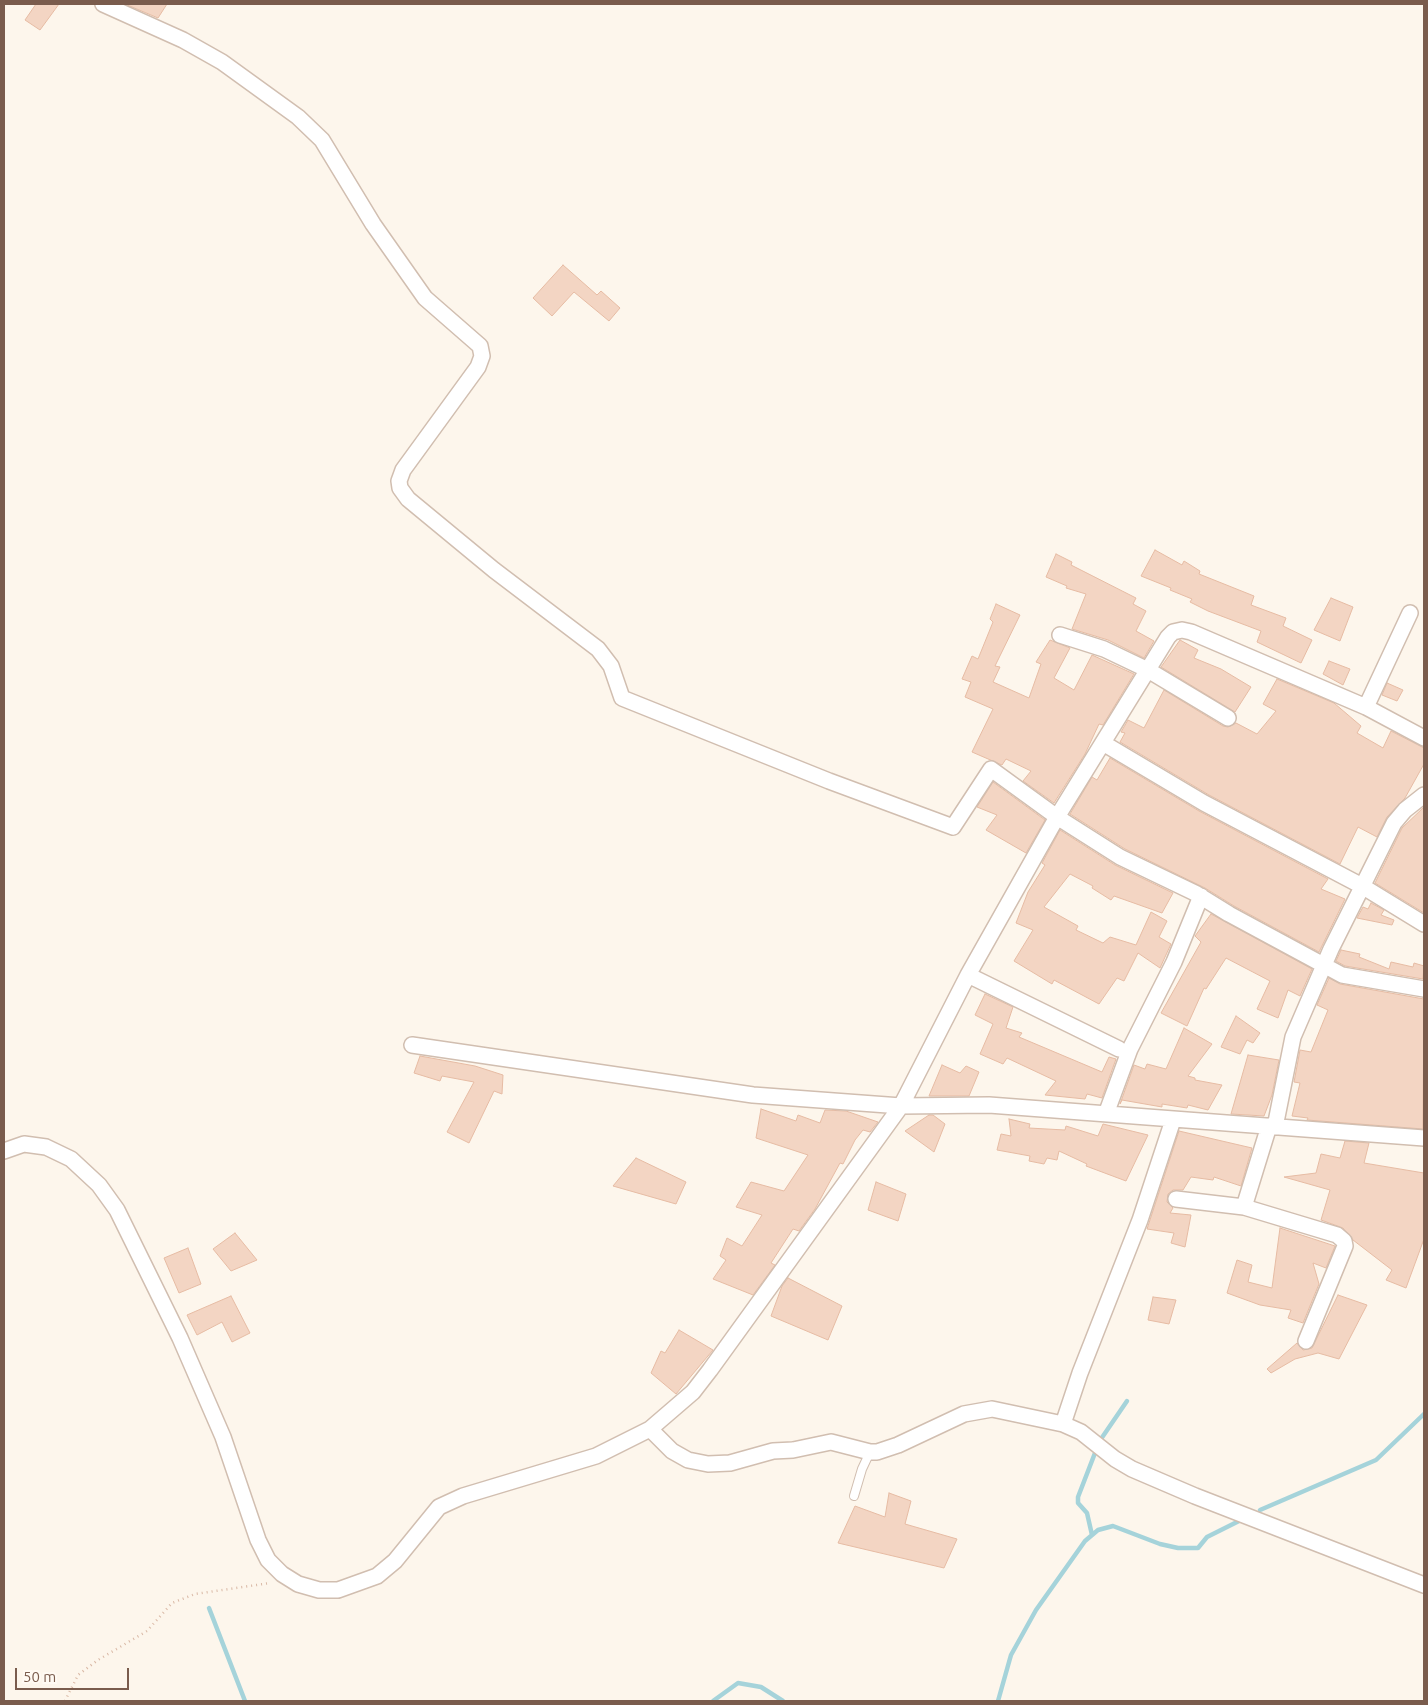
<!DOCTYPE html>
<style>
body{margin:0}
#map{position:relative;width:1428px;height:1705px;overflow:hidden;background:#fdf6ec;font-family:Ubuntu,sans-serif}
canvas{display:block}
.frame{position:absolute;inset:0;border:5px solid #7a5c4d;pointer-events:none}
.scale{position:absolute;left:15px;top:1668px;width:114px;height:22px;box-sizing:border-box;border:2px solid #7a5c4d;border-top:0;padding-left:6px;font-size:15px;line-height:18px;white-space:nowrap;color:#7a5c4d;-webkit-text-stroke:4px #fffaf3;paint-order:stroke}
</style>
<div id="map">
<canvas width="1428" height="1705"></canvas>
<div class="frame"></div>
<div class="scale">50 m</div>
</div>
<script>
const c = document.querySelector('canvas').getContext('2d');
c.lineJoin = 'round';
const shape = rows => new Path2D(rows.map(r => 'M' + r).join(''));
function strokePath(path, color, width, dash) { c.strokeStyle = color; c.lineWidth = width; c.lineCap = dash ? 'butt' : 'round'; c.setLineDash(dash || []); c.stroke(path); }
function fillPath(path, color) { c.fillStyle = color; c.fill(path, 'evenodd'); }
const stream = shape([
 [1101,1439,1127,1401],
 [1260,1510,1376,1460,1424,1414],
 [1092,1535,1087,1513,1078,1503,1078,1497,1095,1453],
 [209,1608,245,1701],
 [713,1701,738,1683,761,1687,783,1701],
 [998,1701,1011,1655,1036,1610,1085,1541,1098,1530,1113,1526,1160,1544,1178,1548,1198,1548,1207,1537,1239,1521]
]);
const building = shape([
 [36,4,59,4,40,30,25,20,36,4],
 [125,4,167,4,158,18,125,4],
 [563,265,597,295,601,291,620,308,609,321,574,292,552,316,533,298,563,265],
 [1155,550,1182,565,1184,561,1200,571,1199,574,1254,596,1251,605,1286,618,1283,626,1312,640,1301,663,1257,642,1261,631,1208,611,1190,602,1192,599,1170,590,1171,588,1141,576,1155,550],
 [1056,554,1072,562,1071,565,1136,598,1133,604,1146,611,1136,631,1154,641,1144,658,1108,640,1072,629,1086,594,1066,588,1067,586,1046,577,1056,554],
 [1331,598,1353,607,1340,641,1314,630,1331,598],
 [996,604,1020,615,995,666,1000,667,993,682,1029,698,1041,664,1036,662,1050,640,1070,648,1054,678,1074,690,1092,655,1134,674,1103,725,1099,724,1085,754,1054,803,1023,781,1031,771,1006,759,1002,765,972,752,993,709,965,697,971,682,962,679,972,656,978,659,993,622,990,619,996,604],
 [1180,640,1198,650,1194,658,1221,669,1251,687,1235,712,1161,667,1180,640],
 [1329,661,1350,669,1343,685,1323,674,1329,661],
 [1277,679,1334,703,1361,726,1357,733,1383,748,1391,731,1424,748,1424,764,1405,798,1387,817,1377,837,1358,827,1340,864,1209,795,1120,742,1125,733,1121,732,1128,720,1144,728,1164,690,1223,726,1228,727,1236,723,1257,734,1276,711,1263,704,1277,679],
 [1387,683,1403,690,1397,701,1382,695,1387,683],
 [1110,758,1199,811,1328,879,1321,889,1345,899,1319,952,1234,906,1205,888,1125,849,1070,814,1092,777,1097,780,1110,758],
 [993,782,1045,820,1026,853,986,830,997,815,977,807,993,782],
 [1424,807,1424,913,1375,883,1402,828,1424,807],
 [1060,830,1115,865,1173,893,1162,913,1114,896,1111,900,1092,888,1093,886,1070,874,1044,907,1078,926,1076,930,1103,943,1110,937,1136,945,1151,912,1167,921,1159,937,1171,944,1160,968,1138,953,1124,981,1117,978,1099,1004,1054,980,1052,984,1014,961,1033,930,1016,923,1028,892,1045,865,1042,863,1060,830],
 [1371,903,1384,910,1381,915,1394,920,1392,925,1357,918,1363,907,1368,909,1371,903],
 [1211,914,1312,969,1300,996,1288,990,1278,1018,1257,1009,1270,981,1226,958,1206,989,1204,988,1187,1026,1161,1013,1201,942,1195,936,1211,914],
 [1341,950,1360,954,1359,957,1389,969,1391,962,1413,967,1414,963,1424,966,1423,979,1345,966,1336,961,1341,950],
 [1329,978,1340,984,1424,999,1423,1129,1307,1120,1308,1118,1292,1116,1300,1083,1294,1082,1300,1050,1311,1052,1328,1010,1317,1005,1329,978],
 [985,994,1013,1007,1006,1028,1022,1033,1019,1037,1102,1072,1109,1057,1116,1059,1102,1098,1087,1094,1085,1099,1045,1095,1056,1081,1007,1058,1003,1064,980,1054,993,1024,975,1015,985,994],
 [1236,1016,1260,1033,1253,1043,1247,1040,1240,1054,1221,1047,1236,1016],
 [1184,1028,1212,1044,1188,1076,1195,1078,1195,1080,1222,1085,1208,1110,1188,1105,1187,1108,1162,1104,1162,1107,1122,1100,1120,1104,1134,1065,1145,1069,1147,1064,1166,1069,1184,1028],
 [1248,1055,1279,1060,1272,1095,1264,1116,1231,1114,1248,1055],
 [420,1056,475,1066,503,1075,502,1094,494,1091,469,1143,447,1132,474,1082,442,1076,440,1081,414,1073,420,1056],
 [942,1065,960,1073,966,1066,979,1072,969,1096,929,1096,942,1065],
 [761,1109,796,1121,798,1115,820,1123,825,1110,846,1111,878,1122,870,1132,863,1130,855,1140,843,1164,840,1163,815,1209,799,1231,793,1229,771,1263,775,1265,753,1295,713,1279,726,1260,720,1256,727,1238,742,1246,762,1215,736,1207,751,1182,784,1191,808,1155,756,1138,761,1109],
 [929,1115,933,1115,945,1124,934,1152,905,1131,929,1115],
 [1009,1119,1030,1124,1029,1128,1065,1130,1066,1126,1098,1136,1103,1124,1148,1135,1126,1181,1086,1166,1087,1164,1059,1151,1057,1160,1047,1158,1044,1164,1029,1161,1030,1156,997,1150,1001,1134,1011,1136,1009,1119],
 [1179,1131,1252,1148,1241,1186,1214,1177,1213,1180,1191,1177,1183,1190,1173,1190,1168,1194,1167,1202,1173,1208,1170,1213,1191,1215,1185,1247,1171,1243,1174,1233,1147,1229,1179,1131],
 [1345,1141,1369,1143,1364,1163,1424,1173,1424,1239,1406,1288,1386,1280,1392,1270,1353,1240,1343,1228,1321,1220,1330,1190,1284,1177,1316,1173,1321,1154,1340,1158,1345,1141],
 [636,1158,686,1182,676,1204,613,1186,636,1158],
 [876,1182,906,1194,898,1221,868,1210,876,1182],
 [1280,1228,1335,1246,1326,1268,1313,1263,1319,1284,1303,1323,1288,1318,1291,1310,1260,1305,1227,1293,1237,1260,1252,1265,1248,1282,1272,1288,1280,1228],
 [235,1233,257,1260,231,1271,213,1249,235,1233],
 [188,1248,201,1284,179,1293,164,1258,188,1248],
 [788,1278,842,1306,828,1340,771,1316,782,1286,788,1278],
 [1338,1295,1367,1305,1339,1359,1318,1353,1295,1359,1271,1373,1267,1369,1297,1343,1303,1350,1312,1348,1338,1295],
 [231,1296,250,1333,232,1342,222,1322,197,1335,187,1315,231,1296],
 [1153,1297,1176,1300,1169,1324,1148,1320,1153,1297],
 [679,1330,713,1350,676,1394,651,1373,661,1351,665,1353,679,1330],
 [889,1493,911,1501,905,1524,957,1539,944,1568,838,1543,855,1506,885,1517,889,1493]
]);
const path = shape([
 [65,1701,78,1675,98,1660,147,1631,172,1603,195,1594,270,1583]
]);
const service = shape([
 [854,1496,862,1469,870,1452]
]);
const minor = shape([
 [103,4,183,40,222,62,298,117,322,140,373,224,425,298,480,346,482,356,478,367,403,470,399,481,400,488,408,499,494,570,598,649,611,666,622,698,829,781,953,827,991,769,1057,817,1120,857,1195,893,1229,914,1342,975,1424,989],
 [1060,635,1104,649,1148,670,1228,718],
 [1366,707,1410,613],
 [1103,743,1204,803,1362,886,1424,924],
 [968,975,1119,1049],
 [412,1045,753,1095,901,1106,989,1105,1424,1138],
 [1106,1114,1130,1049,1174,962,1201,896],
 [1275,1127,1293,1037,1331,949,1394,823,1405,810,1424,795],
 [4,1151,24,1144,46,1147,71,1159,99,1185,117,1210,180,1338,223,1437,258,1540,268,1560,282,1574,298,1584,319,1590,338,1590,377,1576,395,1561,439,1507,463,1496,596,1456,650,1429,672,1451,688,1460,708,1464,730,1463,773,1451,793,1450,831,1442,870,1452,877,1452,898,1445,964,1414,992,1409,1063,1424,1081,1432,1115,1459,1132,1469,1195,1496,1424,1585],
 [1176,1199,1244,1207,1269,1126],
 [1244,1207,1337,1235,1344,1241,1345,1246,1306,1341],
 [1063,1424,1080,1373,1140,1220,1173,1120],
 [650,1429,693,1392,710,1370,901,1106,968,975,1057,817,1168,637,1173,632,1182,630,1191,632,1366,707,1424,738]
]);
strokePath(stream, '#a5d3da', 4.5);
fillPath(building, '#f3d5c3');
strokePath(building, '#e6bba3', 1);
strokePath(service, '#d1beb0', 10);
strokePath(minor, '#d1beb0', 18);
strokePath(path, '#d9b8a5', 2.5, [1, 4]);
strokePath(service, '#fff', 8);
strokePath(minor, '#fff', 15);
</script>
